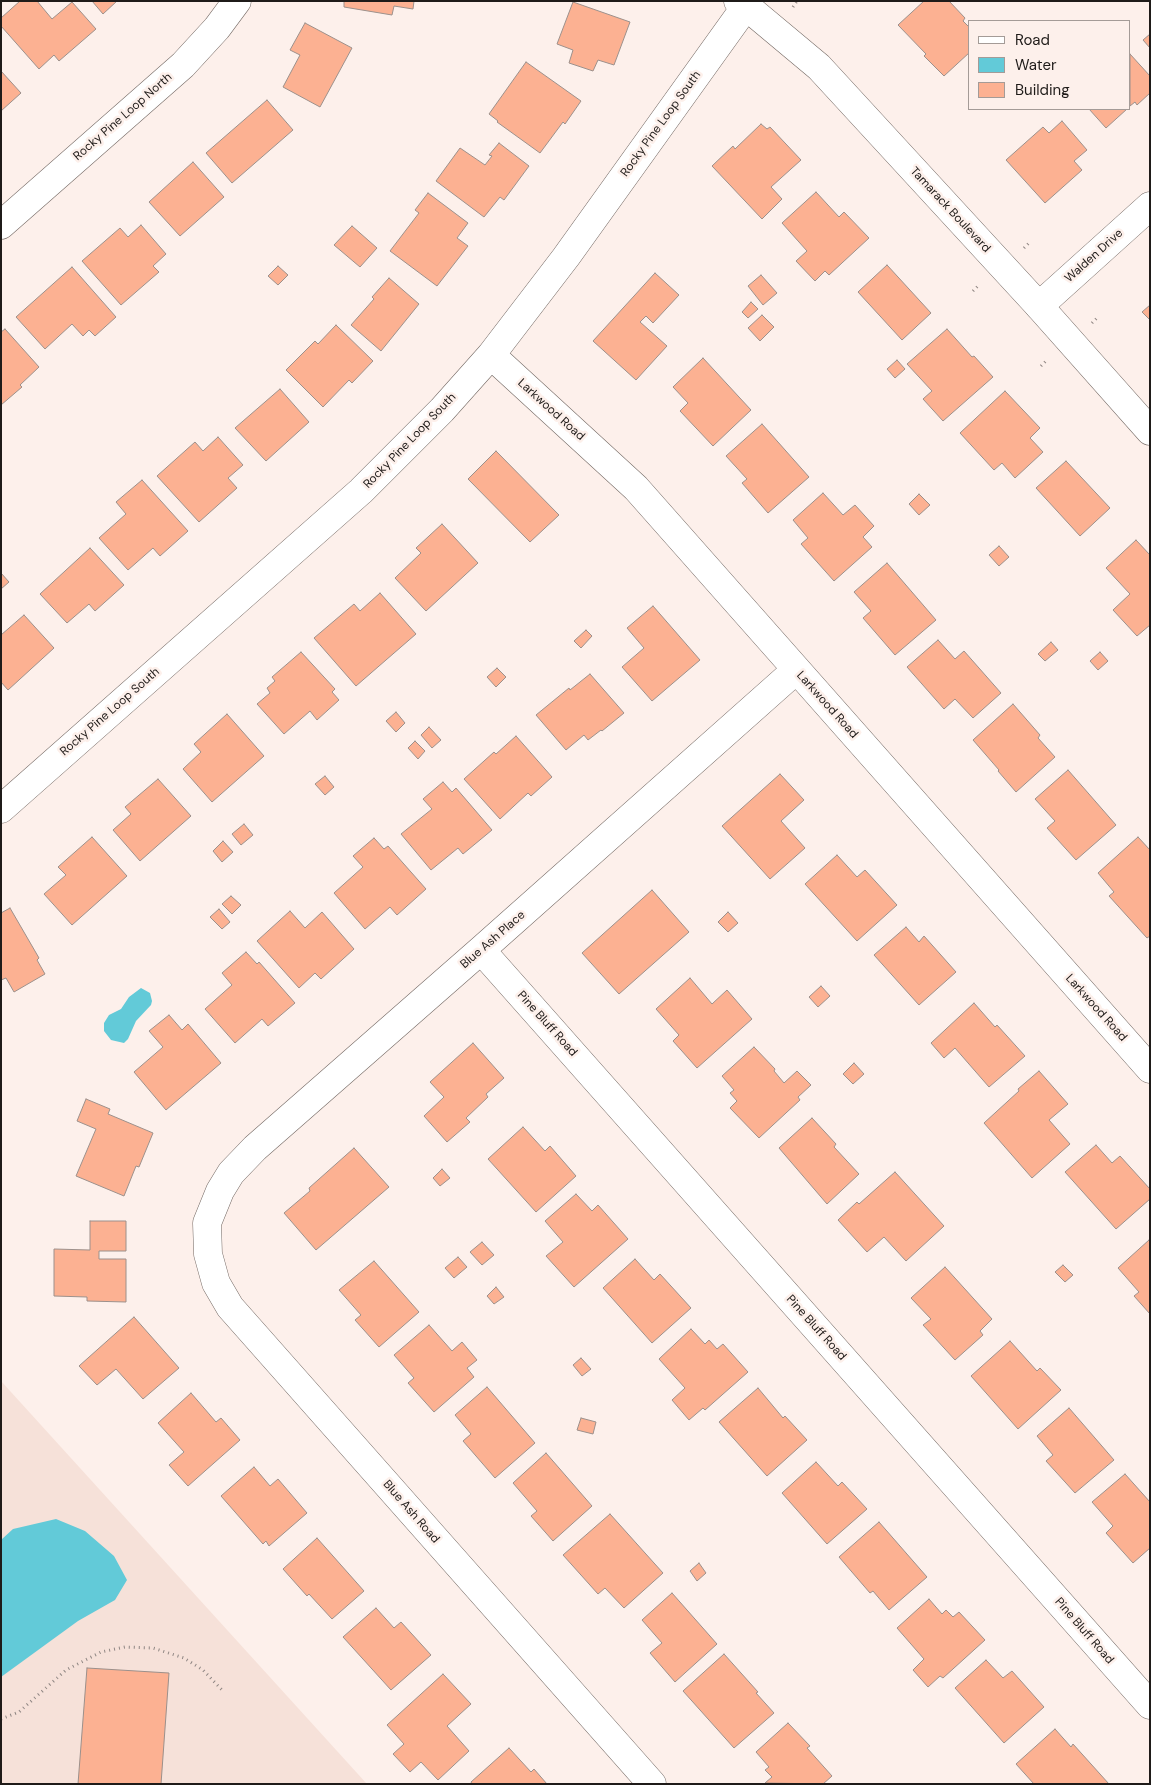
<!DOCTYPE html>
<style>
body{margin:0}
#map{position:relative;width:1151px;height:1785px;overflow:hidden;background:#fdf0eb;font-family:"DM Sans",sans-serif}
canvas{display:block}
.frame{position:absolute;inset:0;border:2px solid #1f1b19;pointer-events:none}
.legend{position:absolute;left:968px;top:20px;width:162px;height:90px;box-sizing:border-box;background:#fdf0eb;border:1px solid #a49b97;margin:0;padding:6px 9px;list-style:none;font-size:15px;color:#1f1b19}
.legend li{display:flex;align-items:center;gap:10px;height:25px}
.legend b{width:25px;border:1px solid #a49b97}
</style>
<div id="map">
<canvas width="1151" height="1785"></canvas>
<div class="frame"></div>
<ul class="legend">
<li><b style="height:6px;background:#fff"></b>Road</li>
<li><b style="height:14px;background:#62cad8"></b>Water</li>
<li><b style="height:14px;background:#fcb192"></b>Building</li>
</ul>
</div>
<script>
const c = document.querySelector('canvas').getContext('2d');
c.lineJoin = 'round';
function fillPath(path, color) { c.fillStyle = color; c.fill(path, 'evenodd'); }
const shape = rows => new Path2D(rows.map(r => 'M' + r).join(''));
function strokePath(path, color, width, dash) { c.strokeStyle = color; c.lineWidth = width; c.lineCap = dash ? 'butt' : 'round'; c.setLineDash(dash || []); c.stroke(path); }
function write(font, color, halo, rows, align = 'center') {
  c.font = font + ' "DM Sans",sans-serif'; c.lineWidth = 5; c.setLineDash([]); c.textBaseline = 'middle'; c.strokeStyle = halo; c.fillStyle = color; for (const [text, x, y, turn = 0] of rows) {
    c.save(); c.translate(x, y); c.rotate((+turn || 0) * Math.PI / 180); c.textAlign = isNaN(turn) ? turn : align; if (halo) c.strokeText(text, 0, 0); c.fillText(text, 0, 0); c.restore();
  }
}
const built = shape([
 [1,1381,367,1784,1,1784]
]);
const water = shape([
 [141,988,150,993,152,1001,151,1005,136,1021,128,1039,124,1043,111,1040,104,1031,104,1023,109,1015,121,1009,129,997],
 [56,1519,85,1531,114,1556,127,1580,115,1600,78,1621,1,1677,1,1540,13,1529]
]);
const building = shape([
 [20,1,37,1,52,19,72,2,96,29,59,61,54,55,39,69,1,26,1,18,20,1],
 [92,1,117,1,103,14,92,1],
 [344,1,414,1,413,9,394,6,392,15,344,7,344,1],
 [924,1,949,1,965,18,963,21,970,28,970,52,944,76,924,56,926,54,898,25,924,1],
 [573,2,630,22,614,65,598,60,593,71,569,63,573,50,557,44,573,2],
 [305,23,352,48,320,107,283,87,300,55,290,50,305,23],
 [1150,34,1150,48,1143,40,1150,34],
 [1130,54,1150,76,1150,93,1137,105,1135,102,1130,106,1130,54],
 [526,62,581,101,565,124,563,122,540,153,497,122,498,121,489,114,526,62],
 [1,71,21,93,1,111,1,71],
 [267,100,293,130,232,183,206,153,267,100],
 [1089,109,1127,109,1106,128,1089,109],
 [1062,121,1087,150,1074,161,1082,170,1045,203,1006,160,1043,127,1049,133,1062,121],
 [761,124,767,129,770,127,801,160,771,187,782,199,762,219,712,166,733,146,735,149,761,124],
 [499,143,529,166,504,200,500,197,484,217,436,181,460,148,485,165,492,156,489,155,499,143],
 [193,162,224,197,180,236,149,202,193,162],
 [816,192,839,217,844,212,869,238,829,275,825,271,815,281,796,261,807,251,782,223,816,192],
 [428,193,468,223,457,238,468,246,437,286,390,251,419,213,415,210,428,193],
 [141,225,166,254,153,266,159,272,121,305,82,261,120,228,128,237,141,225],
 [352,226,377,248,360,267,334,245,352,226],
 [887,265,931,313,902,340,858,292,887,265],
 [278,266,288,275,278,285,268,276,278,266],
 [72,267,116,317,95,336,89,330,83,336,72,324,45,349,16,317,72,267],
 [655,273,679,295,653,323,646,316,640,322,667,346,636,380,593,341,655,273],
 [761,275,777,293,763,305,748,286,761,275],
 [389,278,419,304,381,351,351,325,374,299,372,297,389,278],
 [751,302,758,309,748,318,742,312,751,302],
 [1150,305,1150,320,1142,312,1150,305],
 [762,315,774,327,760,341,748,328,762,315],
 [336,325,373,361,352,383,349,380,323,407,286,370,315,341,318,344,336,325],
 [5,329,39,367,20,385,22,387,1,405,1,332,5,329],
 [947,329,972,357,974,356,993,377,943,421,923,399,932,391,907,364,947,329],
 [703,358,751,410,713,446,680,411,688,403,673,387,703,358],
 [897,360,905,369,895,378,887,369,897,360],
 [280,389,309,422,266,461,235,428,280,389],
 [1005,391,1040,428,1030,438,1043,452,1015,478,1002,463,994,470,960,433,1005,391],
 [762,424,809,477,768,513,742,483,747,479,726,456,762,424],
 [218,437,243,465,228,478,237,488,199,522,157,476,195,442,203,451,218,437],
 [496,451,559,515,530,542,468,479,496,451],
 [1066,461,1110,508,1080,536,1036,488,1066,461],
 [142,480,188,531,160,556,153,548,128,570,99,538,126,514,116,502,142,480],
 [823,493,843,515,855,505,874,526,863,537,872,547,834,581,801,544,808,538,793,520,823,493],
 [919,494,930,505,919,515,909,504,919,494],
 [442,524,478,563,426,611,395,578,421,553,416,548,442,524],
 [1136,540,1150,555,1150,625,1137,636,1113,610,1130,594,1106,568,1136,540],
 [999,546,1009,557,999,566,989,555,999,546],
 [90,548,124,585,95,611,89,604,67,623,40,594,90,548],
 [887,563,936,620,895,655,863,618,871,611,854,592,887,563],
 [1,573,9,582,1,589,1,573],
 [380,593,416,634,356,686,314,638,354,604,360,611,380,593],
 [653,606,700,660,652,701,622,667,644,648,627,628,653,606],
 [24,615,54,648,8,690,1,682,1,635,24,615],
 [586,630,592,636,581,648,574,641,586,630],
 [938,640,955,659,964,651,1001,693,973,718,955,699,944,709,907,667,938,640],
 [1051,642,1058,650,1045,661,1038,654,1051,642],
 [301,652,335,689,332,692,339,700,317,720,310,711,284,734,257,704,270,693,267,688,275,681,272,677,301,652],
 [1100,652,1108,661,1098,670,1090,661,1100,652],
 [497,668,506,677,496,687,487,677,497,668],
 [590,674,624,713,602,731,601,730,588,740,584,735,566,750,536,715,569,688,570,690,590,674],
 [1013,704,1040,735,1038,738,1055,757,1016,792,998,771,999,770,973,740,1013,704],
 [396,712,405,723,396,732,386,721,396,712],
 [227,714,264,756,212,802,183,769,201,752,194,744,227,714],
 [429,727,441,740,432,748,421,735,429,727],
 [516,736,552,777,531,796,528,793,500,819,464,779,494,752,496,754,516,736],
 [415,741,425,751,418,759,408,748,415,741],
 [1068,770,1116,825,1076,860,1047,828,1055,821,1035,799,1068,770],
 [780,774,804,800,781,821,805,848,770,879,722,826,780,774],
 [325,776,334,787,325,795,315,784,325,776],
 [158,779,191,816,140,861,113,830,131,814,125,807,158,779],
 [443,782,452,792,456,788,492,830,463,854,458,848,431,870,401,834,432,809,423,799,443,782],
 [244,824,253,835,241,845,232,834,244,824],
 [92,837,127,876,72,925,44,894,66,875,58,867,92,837],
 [1138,837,1150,850,1150,936,1147,938,1109,896,1114,892,1098,873,1138,837],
 [374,838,384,849,388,846,426,889,397,915,390,907,365,929,334,893,363,867,353,856,374,838],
 [223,841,233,852,222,862,213,851,223,841],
 [837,855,857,877,865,870,897,905,857,941,805,884,837,855],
 [652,890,689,932,619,994,582,953,652,890],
 [231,896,241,905,232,914,222,904,231,896],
 [10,908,39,958,37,960,45,974,14,992,6,978,1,980,1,913,10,908],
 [219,909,230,922,222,929,210,917,219,909],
 [290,911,305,928,322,912,354,949,321,979,315,973,299,988,257,941,290,911],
 [728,912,738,923,728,932,718,922,728,912],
 [906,927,919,942,924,936,956,972,919,1005,874,955,906,927],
 [246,952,257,964,259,962,295,1003,268,1026,262,1019,235,1043,205,1009,232,985,222,973,246,952],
 [690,978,712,1004,727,990,752,1019,697,1068,673,1041,679,1035,656,1009,690,978],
 [821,986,830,996,818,1007,809,997,821,986],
 [974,1003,995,1027,997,1025,1025,1056,989,1087,955,1048,944,1058,931,1043,974,1003],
 [169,1015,182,1030,188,1024,221,1063,166,1110,134,1072,163,1047,149,1031,169,1015],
 [473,1043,504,1078,486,1094,488,1097,466,1118,470,1122,447,1142,424,1116,444,1097,430,1082,473,1043],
 [754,1047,775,1069,774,1071,784,1083,797,1071,811,1085,798,1097,800,1100,759,1138,730,1108,737,1101,730,1093,734,1090,722,1076,754,1047],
 [854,1063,864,1074,853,1084,843,1074,854,1063],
 [1039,1071,1068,1104,1049,1120,1070,1144,1032,1178,984,1123,1019,1091,1018,1089,1039,1071],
 [86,1099,110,1109,108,1114,153,1133,139,1167,136,1166,124,1196,76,1176,96,1129,77,1121,86,1099],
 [812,1118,836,1144,834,1147,859,1174,827,1204,779,1148,812,1118],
 [523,1127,545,1151,550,1146,576,1176,536,1212,488,1159,523,1127],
 [1096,1145,1112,1163,1120,1156,1150,1189,1150,1199,1116,1229,1065,1172,1096,1145],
 [354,1148,389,1187,316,1250,284,1213,310,1191,309,1188,354,1148],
 [442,1169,450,1178,440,1186,433,1178,442,1169],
 [895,1172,944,1226,906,1261,884,1237,867,1252,838,1220,857,1202,859,1204,895,1172],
 [576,1194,592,1211,598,1205,628,1239,574,1287,546,1256,563,1242,545,1221,576,1194],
 [90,1221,126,1221,126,1251,99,1251,99,1259,126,1259,126,1302,87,1301,87,1297,54,1296,54,1249,90,1250,90,1221],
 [1149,1240,1150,1240,1150,1314,1134,1296,1139,1292,1118,1268,1149,1240],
 [482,1242,494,1255,482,1265,470,1252,482,1242],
 [458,1257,467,1267,454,1278,445,1268,458,1257],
 [635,1259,654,1280,660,1274,691,1308,652,1343,603,1288,635,1259],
 [374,1261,419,1312,379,1347,355,1320,361,1315,339,1290,374,1261],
 [1063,1265,1073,1275,1065,1282,1055,1272,1063,1265],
 [945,1267,992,1319,980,1331,983,1335,955,1360,923,1325,931,1319,911,1298,945,1267],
 [496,1287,504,1297,494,1304,487,1296,496,1287],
 [134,1317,179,1368,143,1399,116,1369,97,1385,79,1366,134,1317],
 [429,1325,452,1351,462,1342,477,1360,467,1368,474,1377,434,1412,408,1383,414,1378,394,1355,429,1325],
 [691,1329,705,1344,709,1340,717,1349,723,1344,748,1372,705,1410,703,1408,689,1420,672,1400,685,1388,659,1359,691,1329],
 [1010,1341,1037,1371,1040,1368,1061,1390,1018,1429,971,1376,1010,1341],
 [581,1358,591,1369,582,1376,573,1365,581,1358],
 [487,1387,535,1443,495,1478,463,1441,471,1434,455,1415,487,1387],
 [758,1388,783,1418,785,1416,807,1440,767,1476,719,1422,758,1388],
 [191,1393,216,1422,221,1418,240,1440,188,1486,169,1465,184,1452,158,1423,191,1393],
 [1069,1408,1114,1460,1075,1493,1046,1461,1053,1455,1037,1436,1069,1408],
 [581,1418,596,1422,593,1434,577,1430,581,1418],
 [546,1453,592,1506,553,1541,531,1516,537,1511,513,1483,546,1453],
 [816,1462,838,1486,842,1482,867,1509,827,1544,782,1493,816,1462],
 [254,1467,270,1486,278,1479,307,1513,269,1546,266,1541,263,1544,221,1496,254,1467],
 [1125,1474,1150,1502,1150,1548,1133,1563,1106,1533,1113,1526,1092,1502,1125,1474],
 [610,1514,663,1573,624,1608,605,1588,598,1594,563,1555,610,1514],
 [879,1522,927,1577,889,1610,873,1591,870,1593,839,1557,879,1522],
 [317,1538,364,1591,332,1619,309,1594,307,1596,283,1569,317,1538],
 [699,1563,706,1573,697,1581,690,1571,699,1563],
 [672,1593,717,1644,675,1682,650,1653,662,1643,642,1620,672,1593],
 [929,1599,942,1614,946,1610,953,1617,959,1612,985,1640,943,1678,940,1676,928,1687,913,1670,924,1659,897,1628,929,1599],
 [376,1608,394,1628,401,1622,431,1655,391,1690,343,1637,376,1608],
 [724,1654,758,1692,756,1693,774,1713,734,1748,683,1691,724,1654],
 [986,1660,1003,1678,1012,1671,1044,1707,1004,1743,955,1688,986,1660],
 [87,1668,169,1673,161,1784,78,1784,87,1668],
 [443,1674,471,1704,447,1726,469,1751,438,1780,421,1762,410,1772,393,1754,404,1744,387,1725,443,1674],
 [788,1723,810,1746,807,1748,832,1776,823,1784,765,1783,772,1777,765,1770,769,1767,756,1752,788,1723],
 [1055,1729,1071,1747,1073,1744,1109,1784,1034,1784,1016,1764,1055,1729],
 [509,1748,531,1772,534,1769,547,1784,472,1784,471,1782,509,1748]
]);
const path = shape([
 [793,7,797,1],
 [1024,248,1030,242],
 [973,291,980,284],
 [1092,323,1098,317],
 [1041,366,1047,360],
 [1,1719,19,1712,66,1670,101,1652,125,1647,153,1648,184,1658,203,1670,223,1691]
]);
const street = shape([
 [1,225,183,65,217,28,237,1],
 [1039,306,1150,206],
 [491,355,636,488,1150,1069],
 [1,809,361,491,442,410,491,355,566,257,746,6],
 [481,950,1150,1705],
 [652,1784,230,1307,216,1283,208,1254,207,1223,220,1191,231,1173,255,1148,481,950,796,670]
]);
const secondary = shape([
 [738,1,746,6,819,67,1039,306,1150,431]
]);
const streetNames = [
 ["Rocky Pine Loop North",123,117,-41],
 ["Rocky Pine Loop South",661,124,-54],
 ["Tamarack Boulevard",950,210,47],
 ["Walden Drive",1094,256,-42],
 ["Larkwood Road",551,410,42],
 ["Rocky Pine Loop South",410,441,-46],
 ["Larkwood Road",827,705,48],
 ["Rocky Pine Loop South",110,712,-41],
 ["Blue Ash Place",493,940,-41],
 ["Larkwood Road",1096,1008,48],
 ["Pine Bluff Road",547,1024,48],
 ["Pine Bluff Road",816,1328,48],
 ["Blue Ash Road",411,1512,49],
 ["Pine Bluff Road",1084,1631,49]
];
fillPath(built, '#f6e1d9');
fillPath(water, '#62cad8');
fillPath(building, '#fcb192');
strokePath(building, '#9c908b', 1);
strokePath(street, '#736863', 29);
strokePath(secondary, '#736863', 29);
strokePath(path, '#8f8683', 3, [1, 4]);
strokePath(street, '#fff', 28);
strokePath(secondary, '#fff', 28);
write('12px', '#1f1b19', '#fdf0eb', streetNames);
</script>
